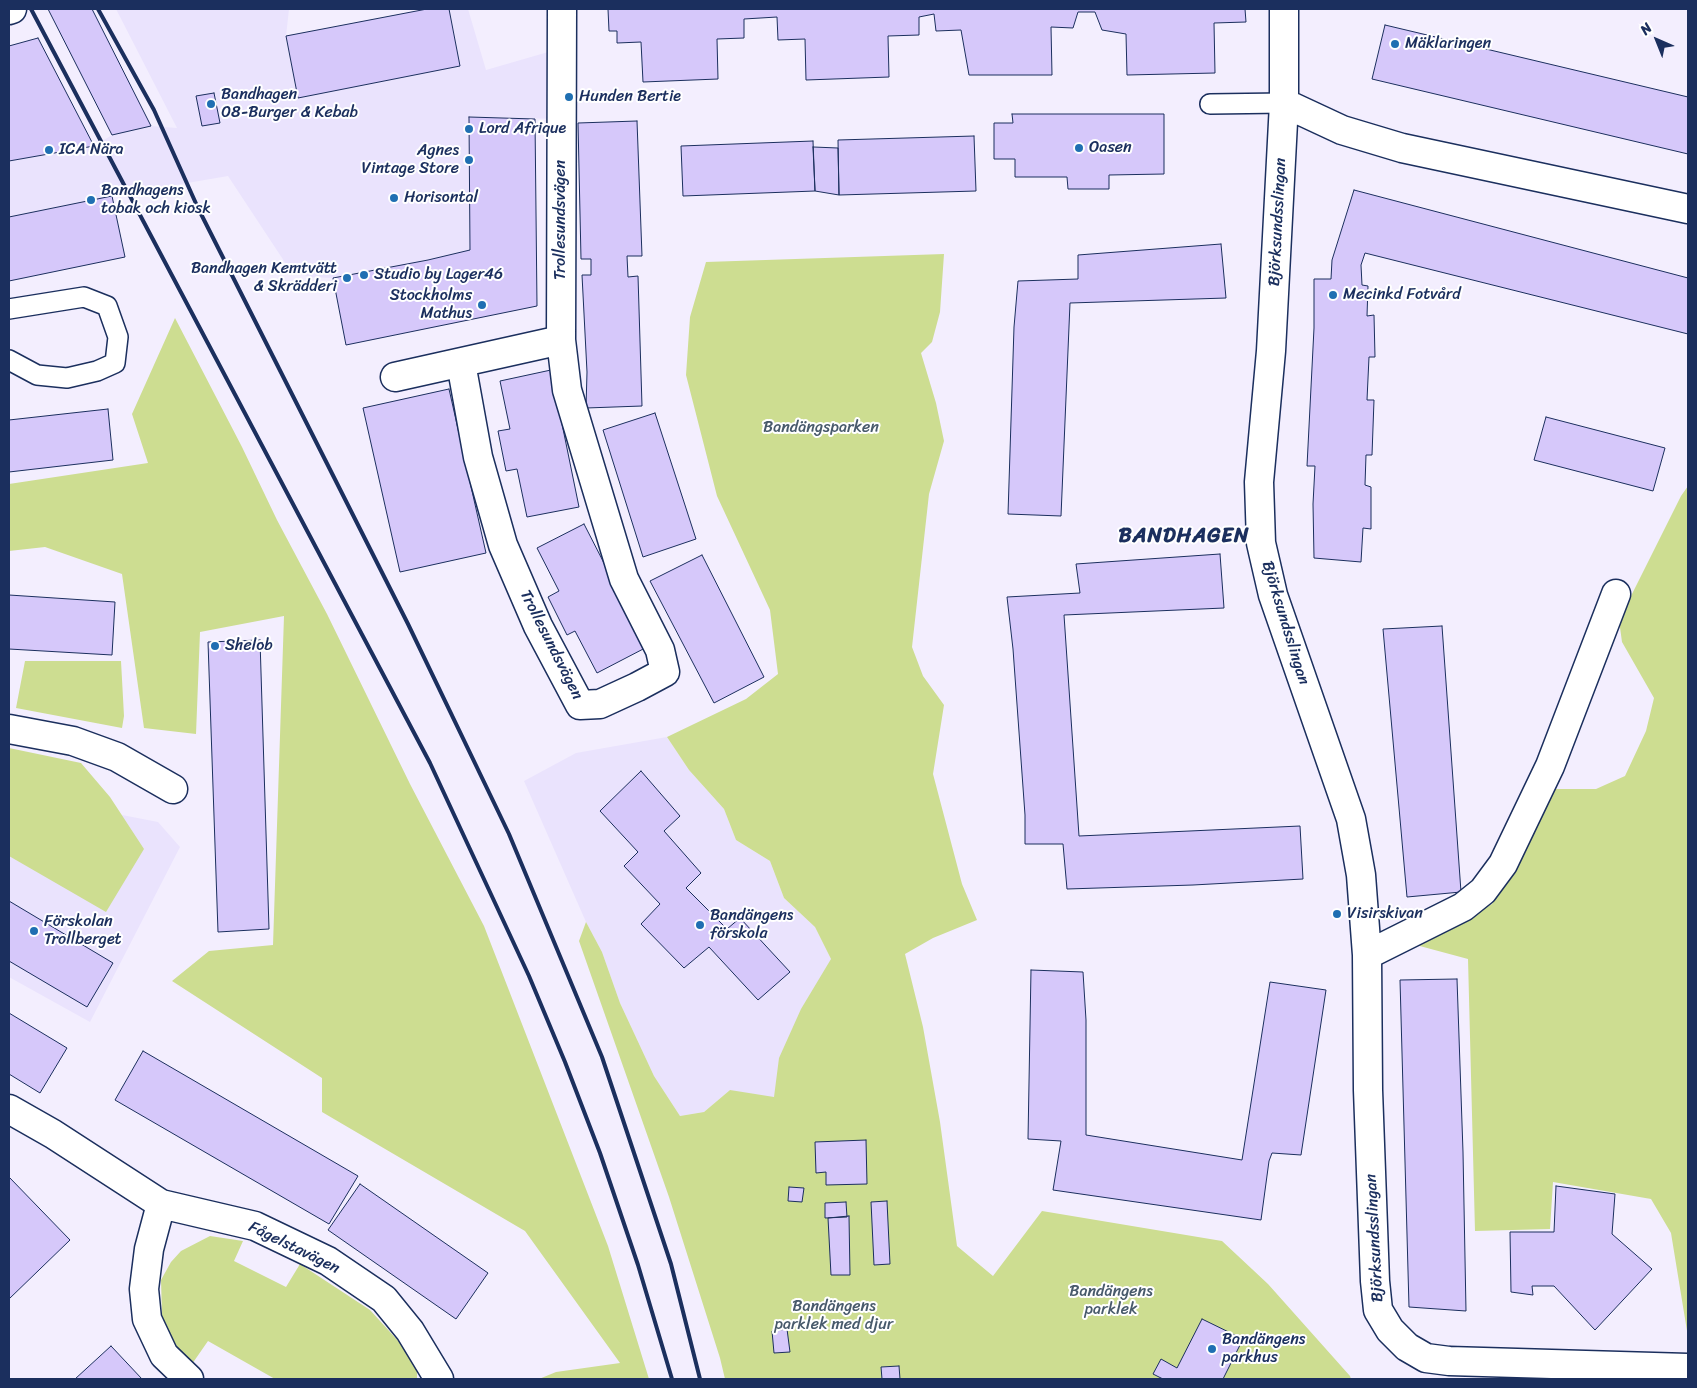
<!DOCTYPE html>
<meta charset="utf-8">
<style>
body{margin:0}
#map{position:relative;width:1697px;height:1388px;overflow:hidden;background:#f3eefe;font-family:Sriracha,sans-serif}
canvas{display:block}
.frame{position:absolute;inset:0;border:10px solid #1b2f5e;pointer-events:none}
.north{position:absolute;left:1632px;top:15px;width:50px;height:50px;-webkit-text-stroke:4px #fff;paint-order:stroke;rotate:316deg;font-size:14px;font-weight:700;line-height:20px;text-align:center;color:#1b2f5e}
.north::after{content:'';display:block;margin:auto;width:18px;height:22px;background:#1b2f5e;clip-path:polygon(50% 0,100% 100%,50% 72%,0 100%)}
</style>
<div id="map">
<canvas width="1697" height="1388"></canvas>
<div class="frame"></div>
<div class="north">N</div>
</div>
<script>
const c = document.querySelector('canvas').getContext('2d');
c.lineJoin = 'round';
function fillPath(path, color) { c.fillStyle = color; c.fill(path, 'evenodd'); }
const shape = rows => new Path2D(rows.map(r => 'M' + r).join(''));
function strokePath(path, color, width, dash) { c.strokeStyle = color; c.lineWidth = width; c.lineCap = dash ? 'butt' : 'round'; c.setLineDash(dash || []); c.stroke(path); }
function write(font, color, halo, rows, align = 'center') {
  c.font = font + ' Sriracha,sans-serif'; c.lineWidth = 4; c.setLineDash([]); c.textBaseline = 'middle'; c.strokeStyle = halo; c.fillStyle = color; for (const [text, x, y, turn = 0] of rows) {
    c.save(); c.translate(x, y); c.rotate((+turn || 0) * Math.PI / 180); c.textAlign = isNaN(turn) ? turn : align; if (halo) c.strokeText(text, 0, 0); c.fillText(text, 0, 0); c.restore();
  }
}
const built = shape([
 [116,9,289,9,286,36,298,98,460,66,449,9,468,9,486,70,562,48,561,119,469,117,470,250,428,260,333,278,308,277,286,264,228,176,117,195,9,217,9,161,94,146,112,135,151,126,177,128],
 [667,737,689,770,724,809,736,840,770,861,784,898,815,927,831,959,802,1110,730,1090,704,1112,680,1116,654,1076,620,1003,602,952,586,922,524,781,576,753],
 [9,793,158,822,180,847,90,1022,9,977]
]);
const green = shape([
 [944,254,940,312,932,342,921,353,936,403,944,441,929,494,912,647,923,676,944,705,933,774,962,884,977,920,933,938,905,954,923,1027,940,1122,957,1246,993,1276,1042,1211,1222,1241,1268,1284,1350,1376,1351,1379,725,1379,720,1358,669,1197,579,941,586,922,602,952,620,1003,654,1076,680,1116,704,1112,730,1090,774,1097,779,1058,801,1009,831,959,815,927,784,898,770,861,736,840,724,809,689,770,667,737,746,699,778,674,770,610,717,496,686,375,690,317,706,262],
 [175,318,242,447,277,520,327,614,410,784,484,926,608,1246,649,1379,539,1379,556,1372,620,1363,525,1231,322,1112,322,1078,172,981,209,951,273,945,284,616,200,632,196,734,144,728,122,574,45,547,9,551,9,484,148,463,132,414],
 [1688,486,1688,1337,1671,1233,1651,1199,1553,1182,1550,1229,1475,1231,1468,959,1416,945,1492,904,1552,789,1596,789,1625,776,1646,731,1654,698,1622,642,1619,620,1681,496],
 [25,661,121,661,124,716,122,728,16,708],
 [9,748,81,763,110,797,144,849,106,912,9,856],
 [210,1236,243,1241,234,1261,286,1287,300,1264,370,1310,401,1344,417,1368,417,1379,275,1379,208,1341,192,1364,170,1339,162,1316,161,1280,171,1262,181,1251]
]);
const building = shape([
 [48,9,92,9,151,126,112,135,48,9],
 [427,9,449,9,460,66,298,98,286,36,427,9],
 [608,9,1245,9,1246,22,1214,23,1215,73,1127,75,1126,34,1102,30,1095,12,1078,12,1073,28,1051,27,1052,75,969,75,961,30,936,31,934,14,919,17,919,35,888,36,889,77,806,80,805,39,778,40,777,17,744,19,744,38,717,39,718,79,643,82,641,42,617,43,617,31,609,31,608,9],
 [1385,25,1688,97,1688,154,1372,79,1385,25],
 [38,38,94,146,9,161,9,46,38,38],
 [214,93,220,123,202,126,196,96,214,93],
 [1012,114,1164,114,1164,174,1109,175,1109,189,1068,189,1067,177,1015,177,1015,159,994,159,994,123,1013,123,1012,114],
 [469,117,535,119,537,306,346,345,333,278,428,260,470,250,469,117],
 [637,121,642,256,627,256,628,277,638,276,642,406,586,408,587,372,582,275,591,275,591,259,581,259,578,123,637,121],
 [974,136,976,191,839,195,838,140,974,136],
 [813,141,815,191,683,196,681,146,813,141],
 [813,147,838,148,839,195,815,191,813,147],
 [1354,190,1688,278,1688,334,1365,253,1361,265,1362,285,1368,286,1367,316,1374,315,1375,357,1369,357,1367,400,1374,400,1372,455,1366,455,1365,485,1371,487,1371,529,1363,528,1361,562,1314,558,1313,504,1315,466,1307,466,1314,328,1314,279,1331,279,1332,260,1354,190],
 [112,196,125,257,9,281,9,217,112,196],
 [1221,244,1226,298,1070,303,1061,516,1008,514,1014,327,1018,281,1078,279,1078,255,1221,244],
 [551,370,579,507,527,517,517,469,506,471,498,431,510,429,500,381,551,370],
 [449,389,486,553,400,572,363,408,449,389],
 [108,409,113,460,9,472,9,420,108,409],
 [655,413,696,539,643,557,603,430,655,413],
 [1546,417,1665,448,1653,491,1534,460,1546,417],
 [584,524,647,647,597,673,575,631,567,635,548,597,559,591,537,548,584,524],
 [1220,554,1224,608,1064,615,1079,836,1300,826,1303,879,1193,885,1067,889,1063,844,1025,844,1025,815,1013,649,1007,597,1080,593,1076,564,1220,554],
 [702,555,764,677,714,703,650,581,702,555],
 [9,595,115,602,112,655,9,649,9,595],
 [1442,626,1461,892,1407,897,1383,629,1442,626],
 [260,640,269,929,218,932,208,642,260,640],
 [641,771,680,816,664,831,701,873,686,888,727,929,740,918,790,972,758,1000,709,947,684,968,641,924,660,904,624,866,638,852,600,811,641,771],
 [9,901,113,963,87,1007,9,961,9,901],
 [1031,970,1083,972,1086,1020,1086,1135,1242,1160,1270,982,1326,990,1301,1155,1272,1153,1269,1161,1261,1220,1053,1190,1061,1141,1028,1139,1031,970],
 [1457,979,1463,1152,1466,1311,1409,1307,1400,980,1457,979],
 [9,1013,67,1048,40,1093,9,1074,9,1013],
 [143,1051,358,1176,329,1224,115,1100,143,1051],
 [866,1140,867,1184,826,1185,826,1172,816,1173,815,1142,866,1140],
 [9,1177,70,1240,9,1299,9,1177],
 [360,1184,488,1273,456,1319,328,1230,360,1184],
 [1556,1186,1615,1194,1612,1234,1652,1269,1595,1330,1554,1286,1532,1286,1533,1295,1511,1292,1510,1232,1554,1232,1556,1186],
 [789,1187,804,1188,802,1202,788,1201,789,1187],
 [887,1201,890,1264,874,1265,871,1202,887,1201],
 [846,1202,847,1217,825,1218,825,1203,846,1202],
 [849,1216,850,1275,831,1275,828,1218,849,1216],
 [1202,1319,1243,1339,1223,1379,1163,1379,1153,1374,1161,1359,1177,1368,1202,1319],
 [787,1329,790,1352,774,1353,772,1331,787,1329],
 [111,1346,142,1379,75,1379,111,1346],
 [899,1366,900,1379,882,1379,881,1367,899,1366]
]);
const lane = shape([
 [1210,104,1284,103],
 [9,309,84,297,107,306,118,337,115,363,97,371,67,378,37,375,9,360]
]);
const street = shape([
 [1284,9,1284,103,1271,351,1259,482,1261,543,1273,595,1351,819,1361,875,1367,955,1368,1090,1375,1281,1378,1310,1390,1330,1407,1347,1426,1358,1449,1361,1688,1368],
 [9,10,12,9],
 [1284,103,1342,130,1402,148,1688,209],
 [461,363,478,457,503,545,538,626,580,705,600,704,637,687,665,672,660,650,624,579,567,390,561,340],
 [395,377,561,340,562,9],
 [9,729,73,741,117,757,173,789],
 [1367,955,1463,907,1483,891,1503,864,1550,766,1616,594],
 [9,1109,53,1134,161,1204,255,1226,328,1261,384,1299,410,1331,439,1379],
 [161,1204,149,1249,144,1289,147,1319,164,1355,189,1379]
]);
const rail = shape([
 [31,9,430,763,469,847,529,976,565,1062,600,1153,638,1265,672,1379],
 [98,9,154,110,198,208,408,624,509,834,602,1057,671,1264,700,1379]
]);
const markers = [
 [1395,44,5,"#1f6fb2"],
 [569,97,5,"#1f6fb2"],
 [211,104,5,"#1f6fb2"],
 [469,129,5,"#1f6fb2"],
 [1079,148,5,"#1f6fb2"],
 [49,150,5,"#1f6fb2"],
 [469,160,5,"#1f6fb2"],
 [394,198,5,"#1f6fb2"],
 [91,200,5,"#1f6fb2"],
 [364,275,5,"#1f6fb2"],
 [347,278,5,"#1f6fb2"],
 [1333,295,5,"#1f6fb2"],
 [482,305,5,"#1f6fb2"],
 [215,646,5,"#1f6fb2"],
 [1337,914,5,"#1f6fb2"],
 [700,925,5,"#1f6fb2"],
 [34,931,5,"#1f6fb2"],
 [1212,1349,5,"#1f6fb2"]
];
const poiNames = [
 ["Mäklaringen",1405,44],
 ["Bandhagen",221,95],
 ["08-Burger & Kebab",221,113],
 ["Hunden Bertie",579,97],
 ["Lord Afrique",479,129],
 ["Oasen",1089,148],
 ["ICA Nära",59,150],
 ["Agnes",459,151,"right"],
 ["Vintage Store",459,169,"right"],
 ["Bandhagens",101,191],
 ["tobak och kiosk",101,209],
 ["Horisontal",404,198],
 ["Bandhagen Kemtvätt",337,269,"right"],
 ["& Skrädderi",337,287,"right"],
 ["Studio by Lager46",374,275],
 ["Mecinkd Fotvård",1343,295],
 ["Stockholms",472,296,"right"],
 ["Mathus",472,314,"right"],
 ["Shelob",225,646],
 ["Visirskivan",1347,914],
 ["Bandängens",710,916],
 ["förskola",710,934],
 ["Förskolan",44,922],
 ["Trollberget",44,940],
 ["Bandängens",1222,1340],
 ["parkhus",1222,1358]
];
const streetNames = [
 ["Trollesundsvägen",561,220,-90],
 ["Björksundsslingan",1278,222,-87],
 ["Björksundsslingan",1285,623,73],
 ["Trollesundsvägen",551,645,63],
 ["Björksundsslingan",1375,1238,-93],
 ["Fågelstavägen",294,1248,26]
];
const parkNames = [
 ["Bandängsparken",821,428],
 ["Bandängens",1111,1292],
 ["parklek",1111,1310],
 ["Bandängens",834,1307],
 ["parklek med djur",834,1325]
];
const districtNames = [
 ["BANDHAGEN",1184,537]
];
fillPath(built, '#eae3fd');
fillPath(green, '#cddd91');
fillPath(building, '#d6c8fa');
strokePath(building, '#1b2f5e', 1);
strokePath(lane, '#1b2f5e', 22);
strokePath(street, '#1b2f5e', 31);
strokePath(lane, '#fff', 19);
strokePath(street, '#fff', 28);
strokePath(rail, '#1b2f5e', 4);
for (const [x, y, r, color] of markers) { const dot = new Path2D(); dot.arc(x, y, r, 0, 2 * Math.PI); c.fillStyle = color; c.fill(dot); strokePath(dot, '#fff', 2); }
write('16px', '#1b2f5e', '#fff', poiNames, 'left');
write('16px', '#1b2f5e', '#fff', streetNames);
write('16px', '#485a6b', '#fff', parkNames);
c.letterSpacing = '1px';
write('bold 21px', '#1b2f5e', '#fff', districtNames);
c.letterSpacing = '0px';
</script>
